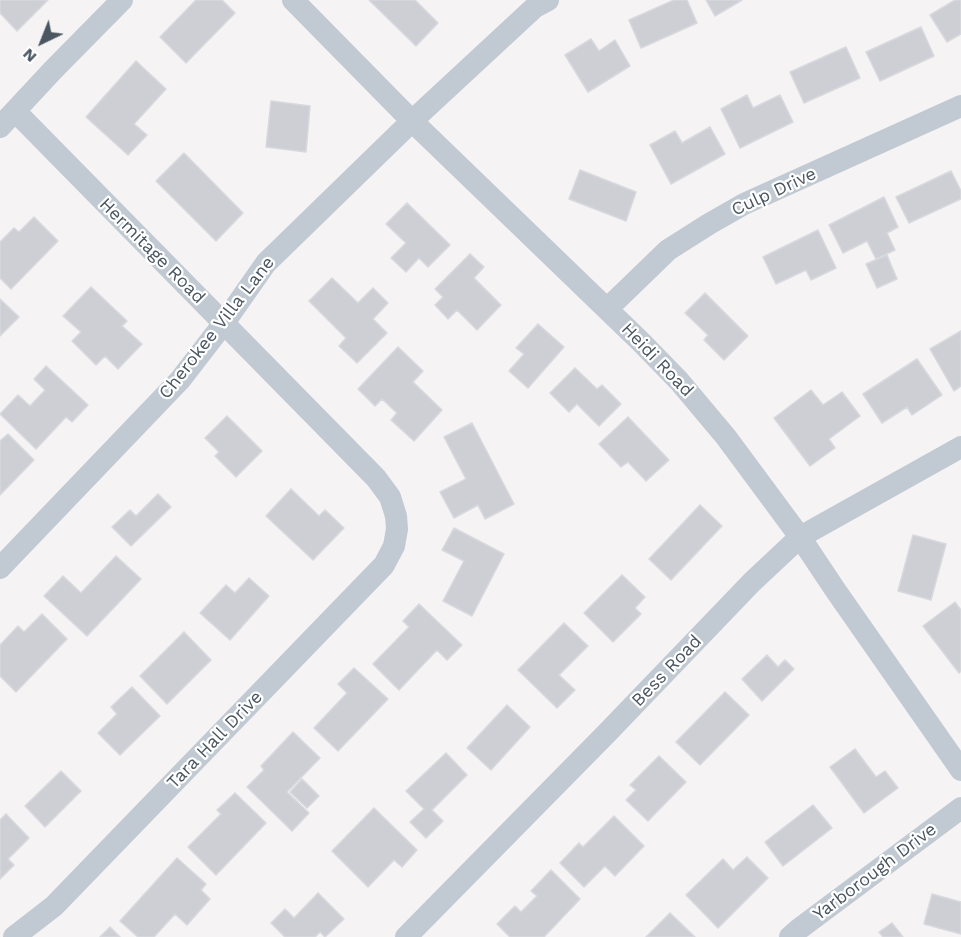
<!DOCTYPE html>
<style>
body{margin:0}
#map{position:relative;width:961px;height:937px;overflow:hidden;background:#f5f3f3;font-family:"Work Sans",sans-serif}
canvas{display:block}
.north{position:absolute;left:12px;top:12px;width:60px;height:60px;-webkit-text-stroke:4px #fff;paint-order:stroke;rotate:223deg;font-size:16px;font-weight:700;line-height:24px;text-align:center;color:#4a5661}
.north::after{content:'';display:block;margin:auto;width:21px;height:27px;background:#4a5661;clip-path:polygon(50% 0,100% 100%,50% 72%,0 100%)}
</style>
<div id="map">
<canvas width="961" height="937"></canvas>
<div class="north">N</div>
</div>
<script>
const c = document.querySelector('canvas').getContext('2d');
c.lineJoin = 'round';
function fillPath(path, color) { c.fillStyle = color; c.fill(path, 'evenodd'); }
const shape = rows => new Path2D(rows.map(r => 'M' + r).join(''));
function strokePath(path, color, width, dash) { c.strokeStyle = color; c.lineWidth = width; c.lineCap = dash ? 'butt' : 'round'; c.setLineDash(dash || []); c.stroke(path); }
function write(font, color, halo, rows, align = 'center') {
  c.font = font + ' "Work Sans",sans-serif'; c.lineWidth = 4.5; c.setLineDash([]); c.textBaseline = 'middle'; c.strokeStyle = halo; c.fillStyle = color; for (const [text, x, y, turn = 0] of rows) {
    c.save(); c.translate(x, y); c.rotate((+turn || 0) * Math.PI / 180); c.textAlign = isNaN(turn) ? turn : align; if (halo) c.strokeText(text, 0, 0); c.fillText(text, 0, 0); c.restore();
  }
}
const building = shape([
 [0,0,48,0,17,31,0,13,0,0],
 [196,0,222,0,235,13,186,63,160,37,196,0],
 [369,0,415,0,438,23,416,46,369,0],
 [674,0,687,0,697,23,641,48,629,20,674,0],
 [706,0,742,0,715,16,706,0],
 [955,0,961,0,961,34,947,42,930,15,955,0],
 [921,27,934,56,880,81,866,52,921,27],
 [591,39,599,51,615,40,630,66,588,92,565,55,591,39],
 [846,47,860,78,804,103,790,72,846,47],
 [136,61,166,89,134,124,147,135,128,155,86,117,136,61],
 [747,95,753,108,780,95,793,122,740,148,721,109,747,95],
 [271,101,310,106,306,152,266,147,271,101],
 [710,127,725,154,671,184,650,145,675,131,682,143,710,127],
 [184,153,243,213,216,241,156,181,184,153],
 [580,170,636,192,626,221,569,199,580,170],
 [951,171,961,191,961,199,909,223,896,197,951,171],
 [884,197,898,227,887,233,895,250,876,259,867,241,843,253,829,225,884,197],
 [407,203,450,245,428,267,419,258,406,272,391,258,406,243,386,224,407,203],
 [34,217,58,241,11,289,0,278,0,242,14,228,19,232,34,217],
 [818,230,836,268,811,280,806,270,776,284,763,257,818,230],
 [470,254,484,267,474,278,501,305,477,330,457,310,448,319,435,305,443,297,435,289,470,254],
 [887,255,897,279,877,288,866,264,887,255],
 [332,278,358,303,373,288,388,303,373,319,387,333,357,363,339,346,346,338,309,301,332,278],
 [91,287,127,321,122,326,142,344,118,369,105,356,96,365,72,341,81,332,63,316,91,287],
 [705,293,748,336,724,360,704,340,708,335,685,313,705,293],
 [0,299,19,317,0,336,0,299],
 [538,324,564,347,528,388,509,371,524,354,516,348,538,324],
 [961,331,961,386,954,391,930,349,961,331],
 [398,347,423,371,413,382,442,410,414,441,391,420,397,413,382,399,375,406,358,389,398,347],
 [917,359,942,395,912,415,907,407,882,423,863,394,917,359],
 [46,366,88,405,72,422,66,417,36,449,0,414,18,395,30,406,45,390,34,379,46,366],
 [575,368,597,389,602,385,621,404,599,426,577,404,569,412,550,393,575,368],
 [811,390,823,405,842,392,860,416,829,439,835,448,810,466,774,418,811,390],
 [227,416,262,451,236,477,215,456,219,452,205,438,227,416],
 [628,417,669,460,646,481,628,462,621,467,599,444,628,417],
 [472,423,514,504,485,519,478,505,454,518,440,492,466,479,444,437,472,423],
 [8,434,34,460,0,495,0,441,8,434],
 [291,489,319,516,325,510,344,528,313,560,266,516,291,489],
 [158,494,171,507,131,546,112,527,130,510,136,516,158,494],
 [700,505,722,526,671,580,649,559,700,505],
 [454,528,504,554,472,616,443,601,464,561,442,550,454,528],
 [913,535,946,544,931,600,898,591,913,535],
 [116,556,141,579,87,636,44,596,63,576,81,593,116,556],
 [622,575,645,597,635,608,641,614,613,642,584,613,622,575],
 [249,578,269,596,230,640,200,613,226,585,235,593,249,578],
 [955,602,961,610,961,671,959,673,923,626,955,602],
 [419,604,462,645,447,660,437,650,399,690,373,664,409,627,403,621,419,604],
 [42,614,67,639,16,692,0,676,0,645,18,626,24,632,42,614],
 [564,623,588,646,559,675,575,690,557,708,518,670,564,623],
 [184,632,211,660,167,704,140,676,184,632],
 [767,655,778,667,785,660,794,669,762,701,742,679,767,655],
 [354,668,388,699,338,751,314,728,347,693,338,684,354,668],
 [132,687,160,716,120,755,98,733,117,714,111,707,132,687],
 [725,692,749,715,700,765,676,742,725,692],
 [507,705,530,727,491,770,467,748,507,705],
 [293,732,320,758,287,792,309,813,292,831,247,787,264,770,261,766,293,732],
 [855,749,876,777,885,771,898,788,864,813,830,767,855,749],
 [446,753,467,775,432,810,443,821,426,838,410,822,424,809,406,791,446,753],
 [659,756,686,782,648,821,626,800,636,790,630,785,659,756],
 [61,771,81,791,45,827,25,806,61,771],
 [302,779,319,796,307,808,290,792,302,779],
 [235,793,266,823,216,875,188,847,221,814,217,810,235,793],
 [813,805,832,828,783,866,765,842,813,805],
 [374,808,417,850,402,867,394,860,368,887,332,851,374,808],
 [6,814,29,838,8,859,14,865,0,879,0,820,6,814],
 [614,816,644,846,615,876,605,866,584,887,560,863,579,843,583,847,614,816],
 [747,857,768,878,718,928,686,895,723,859,733,870,747,857],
 [177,858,206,884,201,890,210,899,187,925,175,914,154,937,138,937,120,921,177,858],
 [551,870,580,899,544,937,510,937,497,924,515,906,521,912,537,896,531,891,551,870],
 [318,893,344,919,325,937,320,932,315,937,285,937,271,923,285,909,294,918,318,893],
 [932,894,961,902,961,934,924,924,932,894],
 [670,913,695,937,646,937,670,913],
 [892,923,903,937,883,937,879,932,892,923],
 [110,927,120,937,100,937,110,927]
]);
const minor = shape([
 [293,0,412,121,641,342,679,381,726,437,800,537,836,591,961,770],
 [0,127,53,70,122,0],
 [607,309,668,250,709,224,744,204,961,106],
 [0,568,180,380,224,323,266,263,412,121,535,7,548,0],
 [14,937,54,906,384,565,394,546,397,529,396,516,390,497,376,478,15,111],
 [406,937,606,734,752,582,800,537,961,447],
 [790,937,799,929,961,808]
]);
const streetNames = [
 ["Culp Drive",774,192,-25],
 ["Hermitage Road",152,251,45],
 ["Cherokee Villa Lane",217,328,-52],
 ["Heidi Road",657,360,46],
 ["Bess Road",667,671,-46],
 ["Tara Hall Drive",215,740,-46],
 ["Yarborough Drive",875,872,-37]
];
fillPath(building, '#cdcfd5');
strokePath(building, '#d7d9de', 1.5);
strokePath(minor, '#c1cad2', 22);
write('18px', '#4a5661', '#fff', streetNames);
</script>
